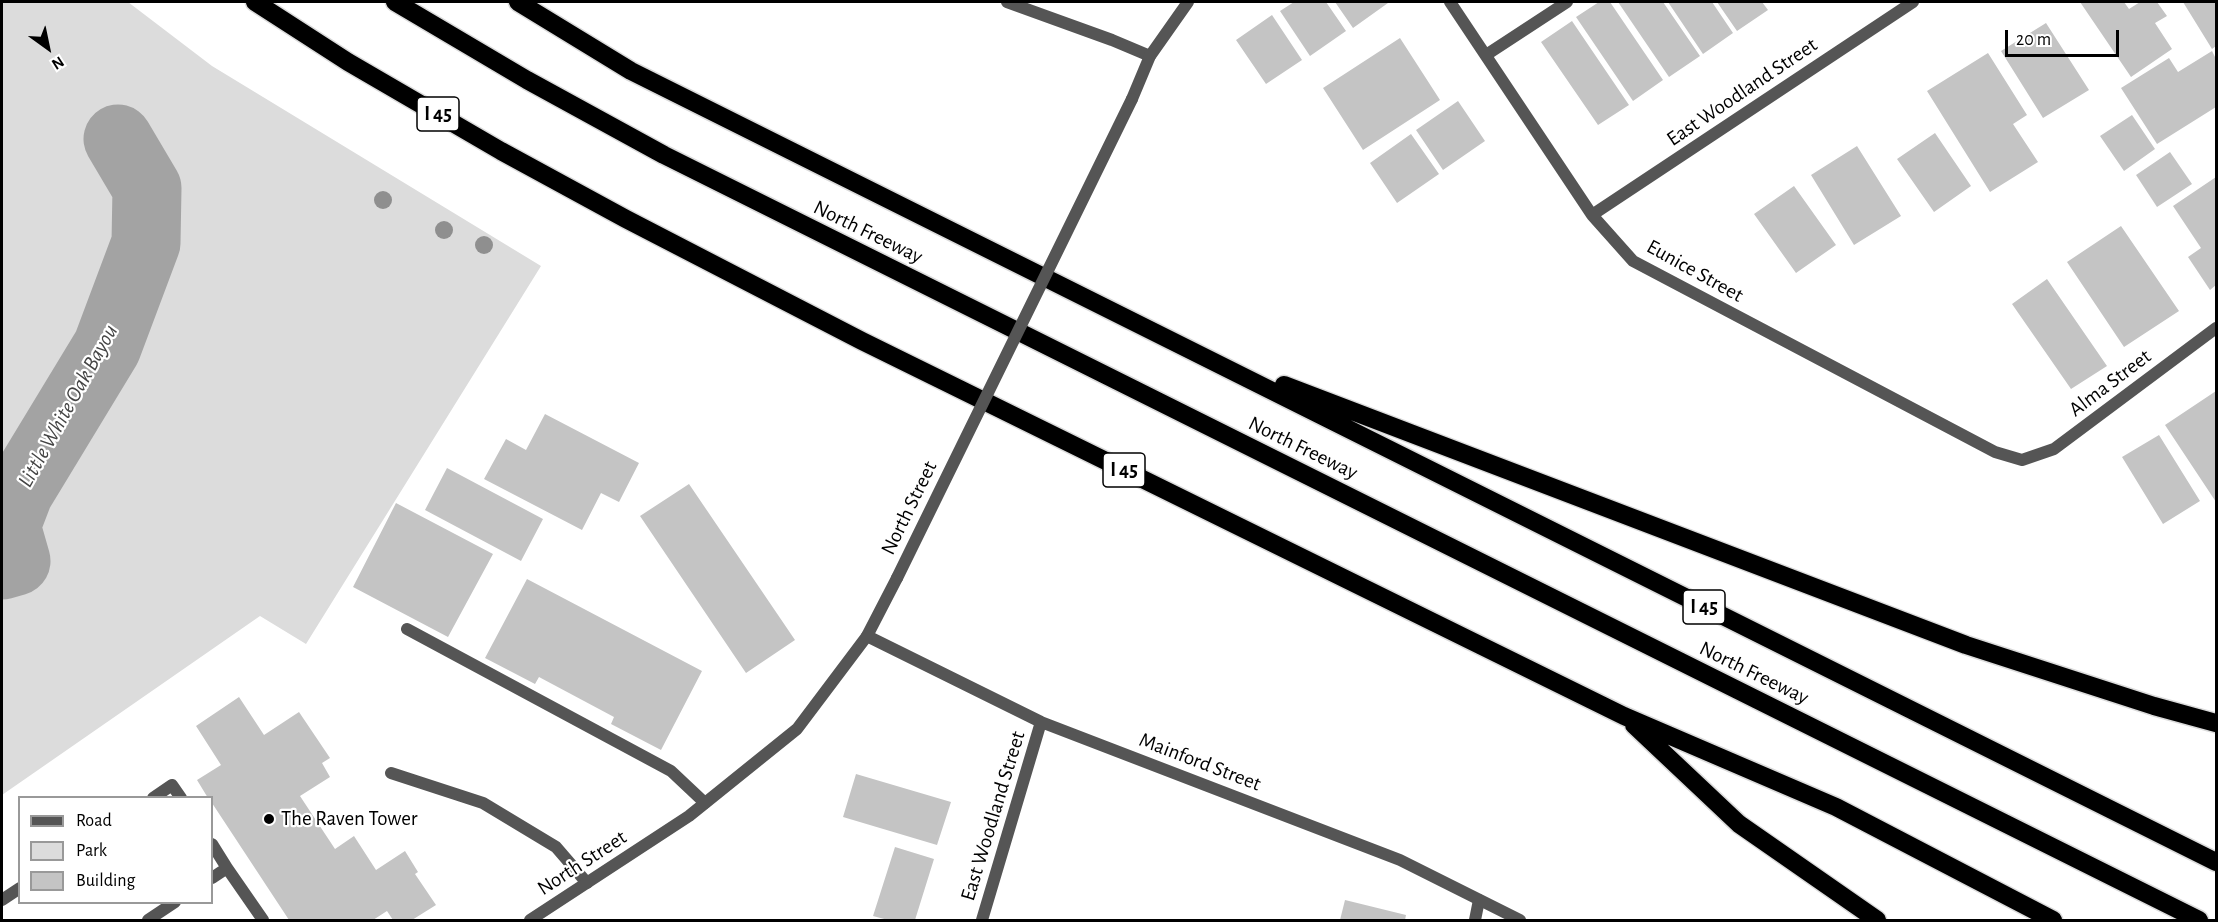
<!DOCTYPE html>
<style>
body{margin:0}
#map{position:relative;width:2218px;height:922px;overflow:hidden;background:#fff;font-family:"Alegreya Sans",sans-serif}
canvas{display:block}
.frame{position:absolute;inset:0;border:3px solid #000;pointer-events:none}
.legend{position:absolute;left:18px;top:796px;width:195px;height:108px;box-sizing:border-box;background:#fff;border:2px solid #999;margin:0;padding:8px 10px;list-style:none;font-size:18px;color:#000}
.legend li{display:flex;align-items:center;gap:12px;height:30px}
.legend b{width:30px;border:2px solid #999}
.north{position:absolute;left:18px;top:18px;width:60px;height:60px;-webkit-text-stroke:4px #fff;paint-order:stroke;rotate:147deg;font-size:16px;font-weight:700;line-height:24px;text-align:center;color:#000}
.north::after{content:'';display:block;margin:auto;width:21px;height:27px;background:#000;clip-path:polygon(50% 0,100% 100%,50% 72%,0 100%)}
.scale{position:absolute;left:2005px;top:30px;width:114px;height:27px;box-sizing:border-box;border:3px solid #000;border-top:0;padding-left:8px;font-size:18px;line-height:21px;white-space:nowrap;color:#000;-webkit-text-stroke:4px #fff;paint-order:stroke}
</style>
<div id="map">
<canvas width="2218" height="922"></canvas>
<div class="frame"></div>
<ul class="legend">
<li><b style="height:8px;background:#555"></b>Road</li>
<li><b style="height:16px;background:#dcdcdc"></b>Park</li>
<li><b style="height:16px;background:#c4c4c4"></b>Building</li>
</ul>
<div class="north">N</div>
<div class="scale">20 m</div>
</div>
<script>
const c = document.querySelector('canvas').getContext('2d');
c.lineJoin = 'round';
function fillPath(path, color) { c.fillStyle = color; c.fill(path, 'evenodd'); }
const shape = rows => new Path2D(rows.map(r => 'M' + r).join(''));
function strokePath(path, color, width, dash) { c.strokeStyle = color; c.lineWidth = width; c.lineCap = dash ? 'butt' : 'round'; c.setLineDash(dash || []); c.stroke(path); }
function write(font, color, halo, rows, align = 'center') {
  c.font = font + ' "Alegreya Sans",sans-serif'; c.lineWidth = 4.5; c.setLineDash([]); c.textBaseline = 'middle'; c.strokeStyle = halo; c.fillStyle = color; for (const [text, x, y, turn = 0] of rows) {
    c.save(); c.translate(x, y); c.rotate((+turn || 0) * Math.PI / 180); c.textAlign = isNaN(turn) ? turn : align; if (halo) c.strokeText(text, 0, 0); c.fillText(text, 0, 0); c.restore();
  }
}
const green = shape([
 [2,2,128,2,212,66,541,266,306,644,260,616,2,795]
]);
const river = shape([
 [2,565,16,561,6,526,19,492,107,347,146,243,147,188,118,139]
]);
const building = shape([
 [1294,2,1326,2,1346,31,1310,56,1280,11],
 [1335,2,1387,2,1388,3,1353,28],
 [1599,2,1610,2,1663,80,1633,101,1576,17],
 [1618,2,1663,2,1700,56,1669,77],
 [1668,2,1712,2,1733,33,1703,54],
 [1717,2,1762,2,1768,10,1737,31],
 [2080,2,2124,2,2129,9,2140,2,2157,2,2167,16,2155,23,2172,49,2131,77],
 [2183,2,2216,2,2216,46,2212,49],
 [1272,15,1302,60,1266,84,1236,40],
 [1572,21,1629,105,1598,125,1541,42],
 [2046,23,2089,90,2043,118,2001,51],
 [1400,38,1440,100,1363,150,1323,88],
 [2212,51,2216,59,2216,107,2157,144,2121,88,2169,58,2178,72],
 [1988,53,2027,115,2013,124,2038,162,1990,192,1927,91],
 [1458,101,1485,141,1443,170,1416,130],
 [2132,115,2155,149,2124,171,2100,136],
 [1935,133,1971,186,1934,212,1897,159],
 [1411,134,1439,174,1397,203,1370,163],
 [1857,146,1901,216,1854,245,1811,175],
 [2170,152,2192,184,2157,207,2136,175],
 [2216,177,2216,285,2210,290,2188,257,2201,248,2173,206],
 [1794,186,1836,245,1796,273,1754,214],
 [2121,226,2179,311,2124,347,2067,262],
 [2047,279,2107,366,2071,389,2012,304],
 [2216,391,2216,502,2165,425],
 [545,414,639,463,619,502,601,493,582,530,484,479,506,439,526,450],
 [2159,435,2200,501,2163,524,2122,457],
 [447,468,543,519,521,561,425,510],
 [689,484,795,640,746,673,640,516],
 [396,503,493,554,448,637,353,587],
 [527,579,702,671,661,750,611,724,614,717,539,677,535,684,485,658],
 [239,697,264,735,299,712,330,758,322,763,330,777,300,796,335,849,354,836,376,870,405,851,418,872,415,874,436,905,412,920,393,920,387,911,373,920,289,920,212,803,212,798,208,798,197,780,221,765,196,726],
 [856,774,951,802,937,845,843,817],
 [895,847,934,859,915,920,888,920,873,916],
 [1345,900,1406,915,1405,920,1340,920]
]);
const service = shape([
 [1486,55,1567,2],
 [407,629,671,771,705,803],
 [391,773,483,803,556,847,587,883],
 [153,798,172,785,181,798],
 [212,844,227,868],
 [212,878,227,868,263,920],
 [2,900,20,888],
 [148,920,175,902],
 [1475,920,1479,900]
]);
const minor = shape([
 [1007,2,1112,40,1150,56],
 [1450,2,1592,215,1633,261,1995,452,2022,460,2054,449,2216,328],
 [1592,215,1913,2],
 [867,636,1041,722,1400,860,1520,920],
 [982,920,1041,722]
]);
const tertiary = shape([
 [1132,99,1150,56,1188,2],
 [530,920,689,816,797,729,867,636,897,578]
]);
const motorway = shape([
 [255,2,348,62,501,151,626,219,862,341,1624,716,1836,807,2053,920],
 [395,2,527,80,664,155,2199,920],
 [518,2,631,71,2216,862],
 [1284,385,1966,645,2154,706,2216,723],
 [1634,725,1739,824,1877,920]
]);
const tertiaryBridge = shape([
 [897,578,1132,99]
]);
const trees = [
 [383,200],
 [444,230],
 [484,245]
];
const markers = [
 [269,819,6,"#000"]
];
const shields = [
 [438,114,42],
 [1124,470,42],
 [1704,607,42]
];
const shieldNames = [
 ["I 45",438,114],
 ["I 45",1124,470],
 ["I 45",1704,607]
];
const streetNames = [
 ["East Woodland Street",1742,92,-34],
 ["North Freeway",868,232,26],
 ["Eunice Street",1695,271,29],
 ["Alma Street",2110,383,-37],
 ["North Freeway",1303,448,26],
 ["North Street",909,508,-64],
 ["North Freeway",1754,673,26],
 ["Mainford Street",1200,762,21],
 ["East Woodland Street",993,816,-73],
 ["North Street",582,863,-33]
];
const poiNames = [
 ["The Raven Tower",281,819]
];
const waterNames = [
 ["Little White Oak Bayou",68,406,-61]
];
fillPath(green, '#dcdcdc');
strokePath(river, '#a3a3a3', 69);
fillPath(building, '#c4c4c4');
strokePath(motorway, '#dbdbdb', 21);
strokePath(service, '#555', 12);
strokePath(minor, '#555', 12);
strokePath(tertiary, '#555', 12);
strokePath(motorway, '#000', 18);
strokePath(tertiaryBridge, '#555', 12);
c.fillStyle = '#8f8f8f';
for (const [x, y] of trees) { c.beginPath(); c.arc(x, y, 9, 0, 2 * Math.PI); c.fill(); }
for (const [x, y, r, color] of markers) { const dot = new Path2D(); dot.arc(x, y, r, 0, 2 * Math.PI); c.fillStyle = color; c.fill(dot); strokePath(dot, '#fff', 2); }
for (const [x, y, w] of shields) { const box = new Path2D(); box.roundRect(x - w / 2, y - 17, w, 34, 4.5); c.fillStyle = '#fff'; c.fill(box); strokePath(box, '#000', 1.5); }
write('bold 20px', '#000', null, shieldNames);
write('21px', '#000', '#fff', streetNames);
write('21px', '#000', '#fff', poiNames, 'left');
write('italic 22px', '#444', '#fff', waterNames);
</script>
